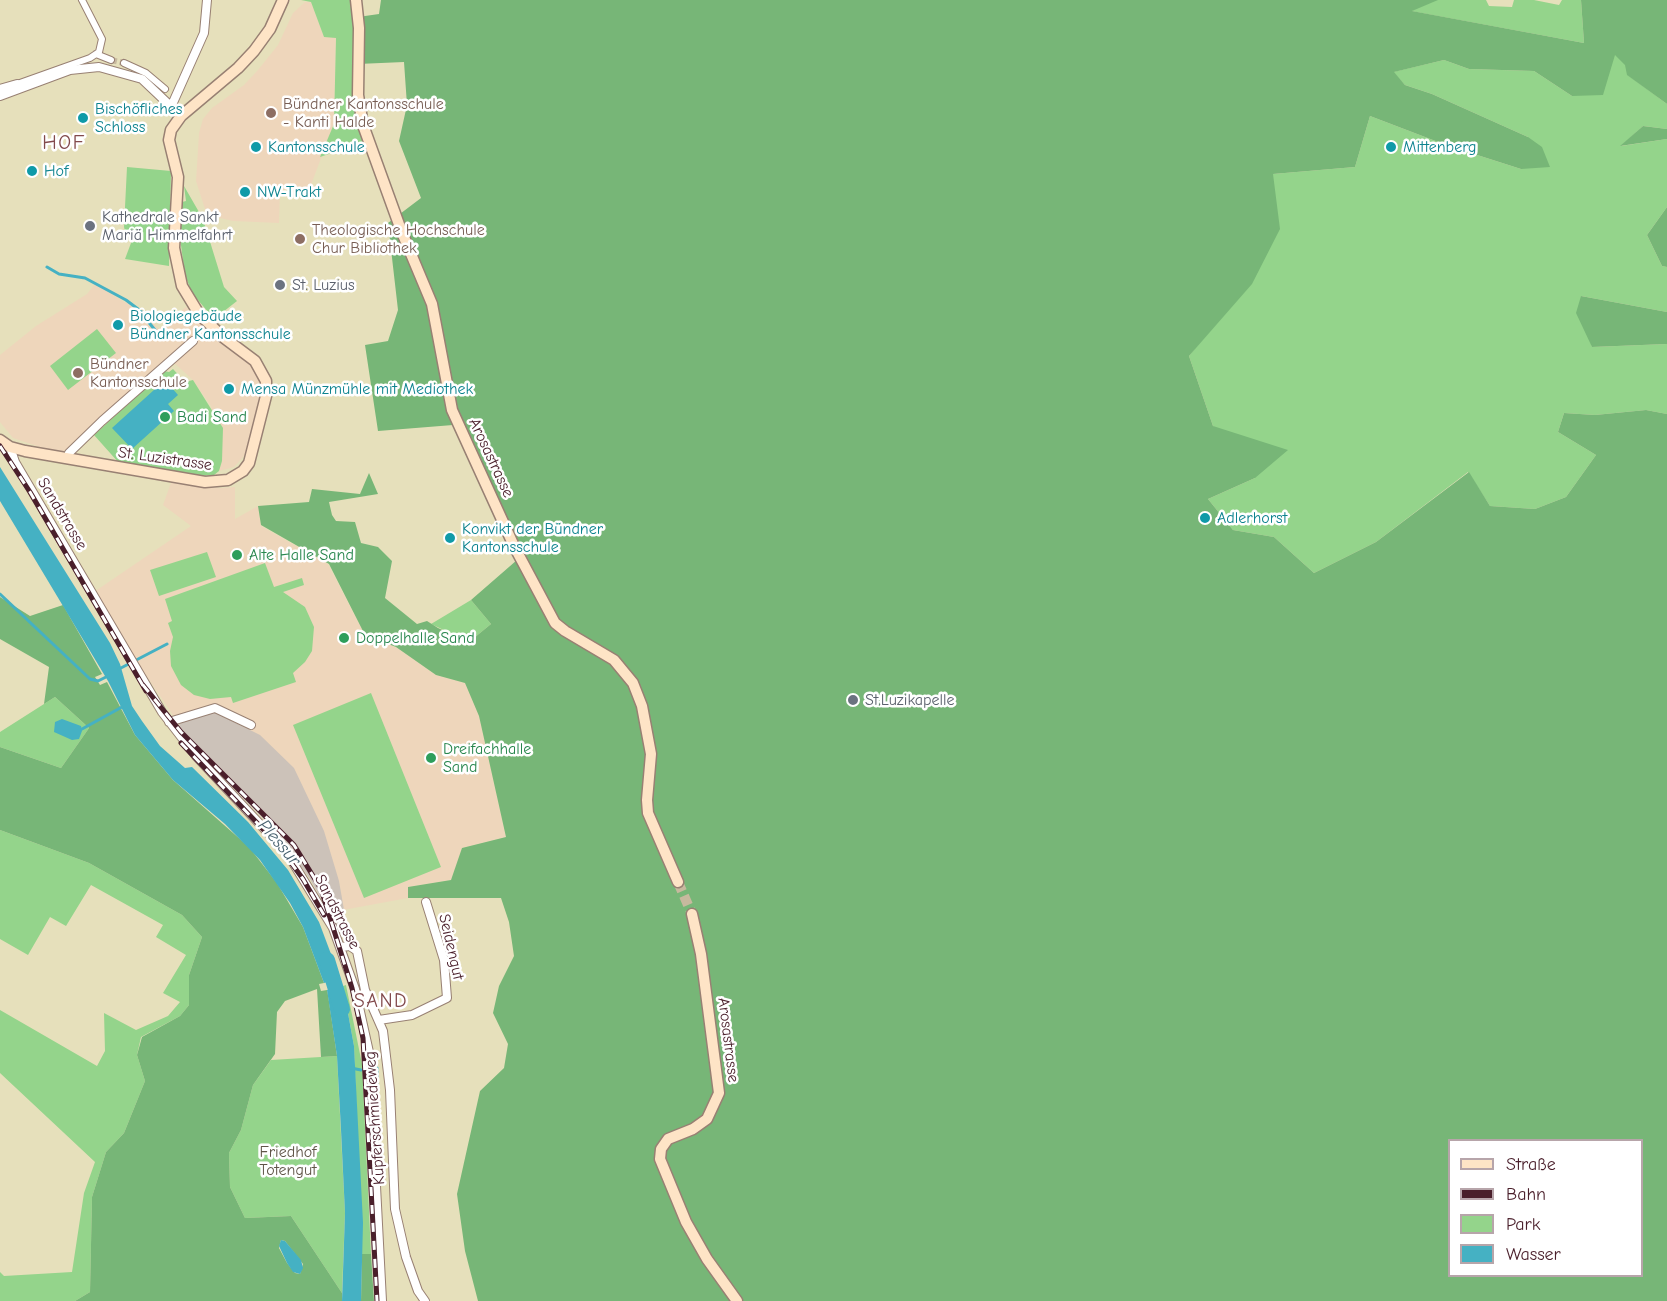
<!DOCTYPE html>
<meta charset="utf-8">
<style>
body{margin:0}
#map{position:relative;width:1667px;height:1301px;overflow:hidden;background:#e6e0bb;font-family:"Comic Neue",sans-serif}
canvas{display:block}
.legend{position:absolute;left:1448px;top:1139px;width:195px;height:138px;box-sizing:border-box;background:#fff;border:2px solid #b7a5aa;margin:0;padding:8px 10px;list-style:none;font-size:18px;color:#4a1f2b}
.legend li{display:flex;align-items:center;gap:12px;height:30px}
.legend b{width:30px;border:2px solid #b7a5aa}
</style>
<div id="map">
<canvas width="1667" height="1301"></canvas>
<ul class="legend">
<li><b style="height:8px;background:#fee4c6"></b>Straße</li>
<li><b style="height:8px;background:#4a1f2b"></b>Bahn</li>
<li><b style="height:16px;background:#94d48b"></b>Park</li>
<li><b style="height:16px;background:#45b1c3"></b>Wasser</li>
</ul>
</div>
<script>
const ctx = document.querySelector('canvas').getContext('2d');
ctx.lineJoin = 'round';
function paint(path, color) {
  ctx.fillStyle = color;
  ctx.fill(path, 'evenodd');
}
function toPath(rows) {
  const path = new Path2D();
  for (const r of rows) {
    path.moveTo(r[0], r[1]);
    for (let i = 2; i < r.length; i += 2) path.lineTo(r[i], r[i + 1]);
  }
  return path;
}
function stroke(path, color, width, dash) {
  ctx.strokeStyle = color;
  ctx.lineWidth = width;
  ctx.lineCap = dash ? 'butt' : 'round';
  ctx.setLineDash(dash || []);
  ctx.stroke(path);
}
function label(font, color, halo, rows, align = 'center') {
  ctx.font = font + ' "Comic Neue",sans-serif';
  ctx.lineWidth = 5;
  ctx.setLineDash([]);
  ctx.textBaseline = 'middle';
  ctx.strokeStyle = halo;
  ctx.fillStyle = color;
  for (const [text, x, y, turn = 0] of rows) {
    ctx.save();
    ctx.translate(x, y);
    ctx.rotate((+turn || 0) * Math.PI / 180);
    ctx.textAlign = isNaN(turn) ? turn : align;
    if (halo) ctx.strokeText(text, 0, 0);
    ctx.fillText(text, 0, 0);
    ctx.restore();
  }
}
paint(toPath([
 [305,2,311,2,324,37,336,37,334,124,309,190,280,189,279,223,233,221,212,216,205,209,196,181,199,133,203,119,212,108,244,85,258,70,278,45,293,13],
 [95,284,126,303,131,302,159,329,186,307,211,335,242,355,253,367,259,379,261,397,250,444,244,456,234,467,219,471,222,461,211,406,193,380,171,360,64,455,13,438,0,422,0,355,36,326,87,294],
 [172,480,220,488,235,487,235,519,258,506,261,526,328,564,365,635,396,647,436,675,465,683,479,716,506,837,462,848,451,880,408,887,408,898,343,910,339,881,210,710,179,724,91,594,191,526,163,505]
]), '#eed6bb');
paint(toPath([
 [210,710,260,735,294,768,324,831,339,881,348,933,342,936,310,879,274,830,182,735,179,724],
 [362,1064,370,1064,382,1301,374,1301]
]), '#ccc2b9');
paint(toPath([
 [301,0,356,0,357,84,367,141,320,157,334,124,336,38,324,37,311,2],
 [1433,0,1486,0,1489,6,1512,7,1514,0,1534,0,1559,5,1562,0,1581,0,1584,43,1411,11],
 [1615,54,1626,65,1628,75,1667,104,1667,129,1643,126,1621,146,1667,139,1667,207,1647,235,1662,266,1667,267,1667,312,1581,296,1592,347,1667,344,1667,414,1646,410,1595,415,1564,413,1558,432,1596,455,1566,497,1535,509,1490,506,1468,472,1376,542,1314,573,1274,537,1233,530,1208,499,1255,478,1213,426,1189,356,1209,330,1273,174,1355,167,1370,116,1446,145,1521,169,1528,137,1432,94,1405,85,1393,72,1444,60,1469,69,1534,71,1572,96],
 [127,167,171,171,169,266,125,259,134,235,125,231,124,227],
 [184,186,203,219,224,287,237,301,214,319,192,293,185,275,180,238,182,202,186,201],
 [97,329,116,353,68,390,50,366],
 [173,369,185,382,193,380,223,428,222,461,219,471,214,475,196,476,119,463,94,435,164,371,169,372],
 [207,552,216,577,159,596,150,570],
 [265,563,274,587,302,578,304,585,283,592,305,607,314,627,312,651,305,662,293,673,296,682,233,703,231,697,210,699,194,695,181,685,171,666,170,651,173,637,168,623,172,621,165,599],
 [471,600,491,624,469,642,431,624],
 [371,693,441,867,364,898,293,725],
 [55,697,89,728,61,768,0,747,0,732],
 [0,830,89,863,182,915,202,937,189,975,189,1005,180,1016,141,1037,137,1055,145,1081,124,1133,106,1152,92,1197,90,1292,75,1301,0,1301,0,1272,4,1276,72,1272,84,1193,95,1162,0,1073,0,1010,97,1066,105,1051,104,1013,136,1030,168,1016,180,1002,163,993,186,955,156,937,163,925,91,885,66,926,50,917,28,955,0,939],
 [346,985,362,1064,371,1254,362,1254,354,1046,343,986],
 [337,1056,345,1213,342,1293,291,1216,245,1218,230,1187,229,1153,241,1130,253,1085,271,1060]
]), '#94d48b');
paint(toPath([
 [381,0,1438,0,1412,11,1584,43,1581,0,1667,0,1667,104,1627,75,1625,65,1615,55,1603,95,1572,96,1534,71,1469,69,1444,60,1394,72,1405,85,1432,94,1528,137,1542,147,1550,167,1521,169,1446,145,1370,116,1355,167,1273,174,1280,229,1252,284,1189,356,1213,426,1288,450,1255,478,1208,499,1233,530,1274,537,1314,573,1376,542,1469,472,1490,506,1535,509,1566,497,1596,455,1558,432,1564,413,1595,415,1646,410,1667,414,1667,1301,478,1301,465,1251,457,1194,480,1091,504,1068,508,1044,493,1013,499,986,514,956,509,922,501,898,408,898,408,887,451,880,462,848,506,837,479,716,465,683,436,675,396,647,365,635,329,564,261,525,258,506,309,502,312,489,360,494,369,473,378,494,329,502,332,515,336,521,355,522,361,543,378,547,392,561,385,598,417,624,427,621,438,628,469,642,491,624,471,600,517,560,453,425,378,431,365,345,388,341,398,310,388,223,421,198,399,141,407,105,404,62,358,64,358,17,379,14],
 [1450,1140,1642,1140,1642,1276,1450,1276],
 [1643,126,1667,129,1667,139,1620,146],
 [1667,207,1667,267,1662,266,1647,235],
 [1581,296,1667,312,1667,344,1592,347,1576,313],
 [0,597,30,616,63,605,102,674,95,677,100,685,107,682,135,735,173,780,249,847,277,883,303,927,324,983,319,984,321,991,327,990,328,995,337,1056,321,1057,317,989,285,1001,277,1012,275,1054,253,1085,241,1130,229,1153,230,1187,245,1218,291,1216,342,1293,342,1301,75,1301,90,1292,92,1197,106,1152,124,1133,145,1081,137,1055,142,1037,180,1016,189,1005,189,975,202,937,182,915,89,863,0,830,0,747,61,768,89,728,55,697,44,704,49,667,0,639],
 [281,1240,285,1241,303,1264,300,1274,295,1273,287,1263,279,1248],
 [362,1254,371,1254,374,1301,361,1301]
]), '#77b677');
paint(toPath([
 [165,380,178,395,168,404,174,411,132,449,112,428],
 [0,467,110,643,120,664,132,706,142,721,160,746,185,768,192,767,248,822,288,870,319,922,340,978,324,983,303,927,290,903,260,860,225,824,173,780,135,735,108,681,0,501],
 [62,719,81,726,82,731,79,739,72,740,54,732,55,722],
 [343,986,354,1046,363,1223,361,1301,342,1301,345,1213,341,1130,337,1056,327,990],
 [281,1240,285,1241,301,1260,303,1268,300,1274,293,1272,287,1263,279,1246]
]), '#45b1c3');
stroke(toPath([
 [47,267,59,274,85,278,126,300,138,309,159,335],
 [0,594,90,679,98,681,108,676],
 [119,669,167,644],
 [82,729,122,707],
 [351,1068,361,1070],
 [377,1068,377,1131]
]), '#45b1c3', 3);
stroke(toPath([
 [327,960,342,1009]
]), '#45b1c3', 16);
stroke(toPath([
 [111,60,124,63]
]), '#c7b99e', 6, [6, 3]);
stroke(toPath([
 [678,882,692,914]
]), '#c7b99e', 10, [10, 5]);
const pedestrian = toPath([
 [96,54,111,60],
 [124,63,146,73,165,89],
 [17,84,90,58,99,52,102,39,82,0]
]);
const minor = toPath([
 [0,89,17,84],
 [0,96,70,70,99,67,142,79,181,116],
 [171,107,204,33,207,0],
 [10,447,15,462,162,712,196,756,287,853,333,928,355,989,369,1052,382,1301],
 [67,459,69,453,102,421,193,341],
 [169,722,215,708,251,725],
 [341,947,350,946,357,951,365,990,383,1031,390,1090,395,1209,406,1257,418,1291,425,1301],
 [379,1020,412,1015,447,998,444,960,426,902]
]);
const secondary = toPath([
 [356,0,359,28,358,95,363,125,401,230,432,304,452,410,514,546,555,623,565,631,614,660,633,683,642,706,651,754,647,800,648,813,678,882],
 [0,440,10,447,25,451,205,482,228,480,243,471,249,463,266,396,266,381,255,361,223,337,199,314,182,286,174,248,178,177,169,140,171,130,181,116,238,68,254,51,270,29,283,0],
 [692,914,701,954,719,1093,707,1119,693,1129,668,1139,661,1149,660,1159,686,1222,707,1259,737,1301]
]);
stroke(pedestrian, '#988073', 8);
stroke(minor, '#988073', 10);
stroke(secondary, '#988073', 13);
stroke(pedestrian, '#fff', 6);
stroke(minor, '#fff', 8);
stroke(secondary, '#fee4c6', 10);
const rail = toPath([
 [0,446,30,492,146,691],
 [143,685,181,732,294,845,321,889,352,988,363,1038,377,1301],
 [181,743,278,845,303,879,324,915]
]);
stroke(rail, '#4a1f2b', 5);
stroke(rail, '#fff', 3, [9]);
for (const [x, y, r, color] of [
 [271,113,6,"#8d6e63"],
 [83,118,6,"#0f9aa8"],
 [256,147,6,"#0f9aa8"],
 [1391,147,6,"#0f9aa8"],
 [32,171,6,"#0f9aa8"],
 [245,192,6,"#0f9aa8"],
 [90,226,6,"#6b7280"],
 [300,239,6,"#8d6e63"],
 [280,285,6,"#6b7280"],
 [118,325,6,"#0f9aa8"],
 [78,373,6,"#8d6e63"],
 [229,389,6,"#0f9aa8"],
 [165,417,6,"#2e9e5b"],
 [1205,518,6,"#0f9aa8"],
 [450,538,6,"#0f9aa8"],
 [237,555,6,"#2e9e5b"],
 [344,638,6,"#2e9e5b"],
 [853,700,6,"#6b7280"],
 [431,758,6,"#2e9e5b"]
]) {
  const dot = new Path2D();
  dot.arc(x, y, r, 0, 2 * Math.PI);
  ctx.fillStyle = color;
  ctx.fill(dot);
  stroke(dot, '#fff', 2);
}
label('16px', '#785e54', '#fff', [
 ["Bündner Kantonsschule",283,104],
 ["- Kanti Halde",283,122],
 ["Theologische Hochschule",312,230],
 ["Chur Bibliothek",312,248],
 ["Bündner",90,364],
 ["Kantonsschule",90,382]
], 'left');
label('16px', '#0d838f', '#fff', [
 ["Bischöfliches",95,109],
 ["Schloss",95,127],
 ["Kantonsschule",268,147],
 ["Mittenberg",1403,147],
 ["Hof",44,171],
 ["NW-Trakt",257,192],
 ["Biologiegebäude",130,316],
 ["Bündner Kantonsschule",130,334],
 ["Mensa Münzmühle mit Mediothek",241,389],
 ["Adlerhorst",1217,518],
 ["Konvikt der Bündner",462,529],
 ["Kantonsschule",462,547]
], 'left');
label('16px', '#5b616d', '#fff', [
 ["Kathedrale Sankt",102,217],
 ["Mariä Himmelfahrt",102,235],
 ["St. Luzius",292,285],
 ["St.Luzikapelle",865,700]
], 'left');
label('16px', '#27864d', '#fff', [
 ["Badi Sand",177,417],
 ["Alte Halle Sand",249,555],
 ["Doppelhalle Sand",356,638],
 ["Dreifachhalle",443,749],
 ["Sand",443,767]
], 'left');
label('16px', '#4a1f2b', '#fff', [
 ["Arosastrasse",491,458,65],
 ["St. Luzistrasse",165,459,8],
 ["Sandstrasse",62,514,59],
 ["Sandstrasse",337,912,63],
 ["Seidengut",451,947,77],
 ["Arosastrasse",728,1040,83],
 ["Kupferschmiedeweg",375,1118,-94]
]);
label('16px', '#605548', '#fff', [
 ["Friedhof",288,1152],
 ["Totengut",288,1170]
]);
label('italic 18px', '#48616f', '#fff', [
 ["Plessur",279,843,49]
]);
ctx.letterSpacing = '1.5px';
label('20px', '#824a4c', '#fff', [
 ["HOF",64,143],
 ["SAND",381,1001]
]);
ctx.letterSpacing = '0px';
</script>
